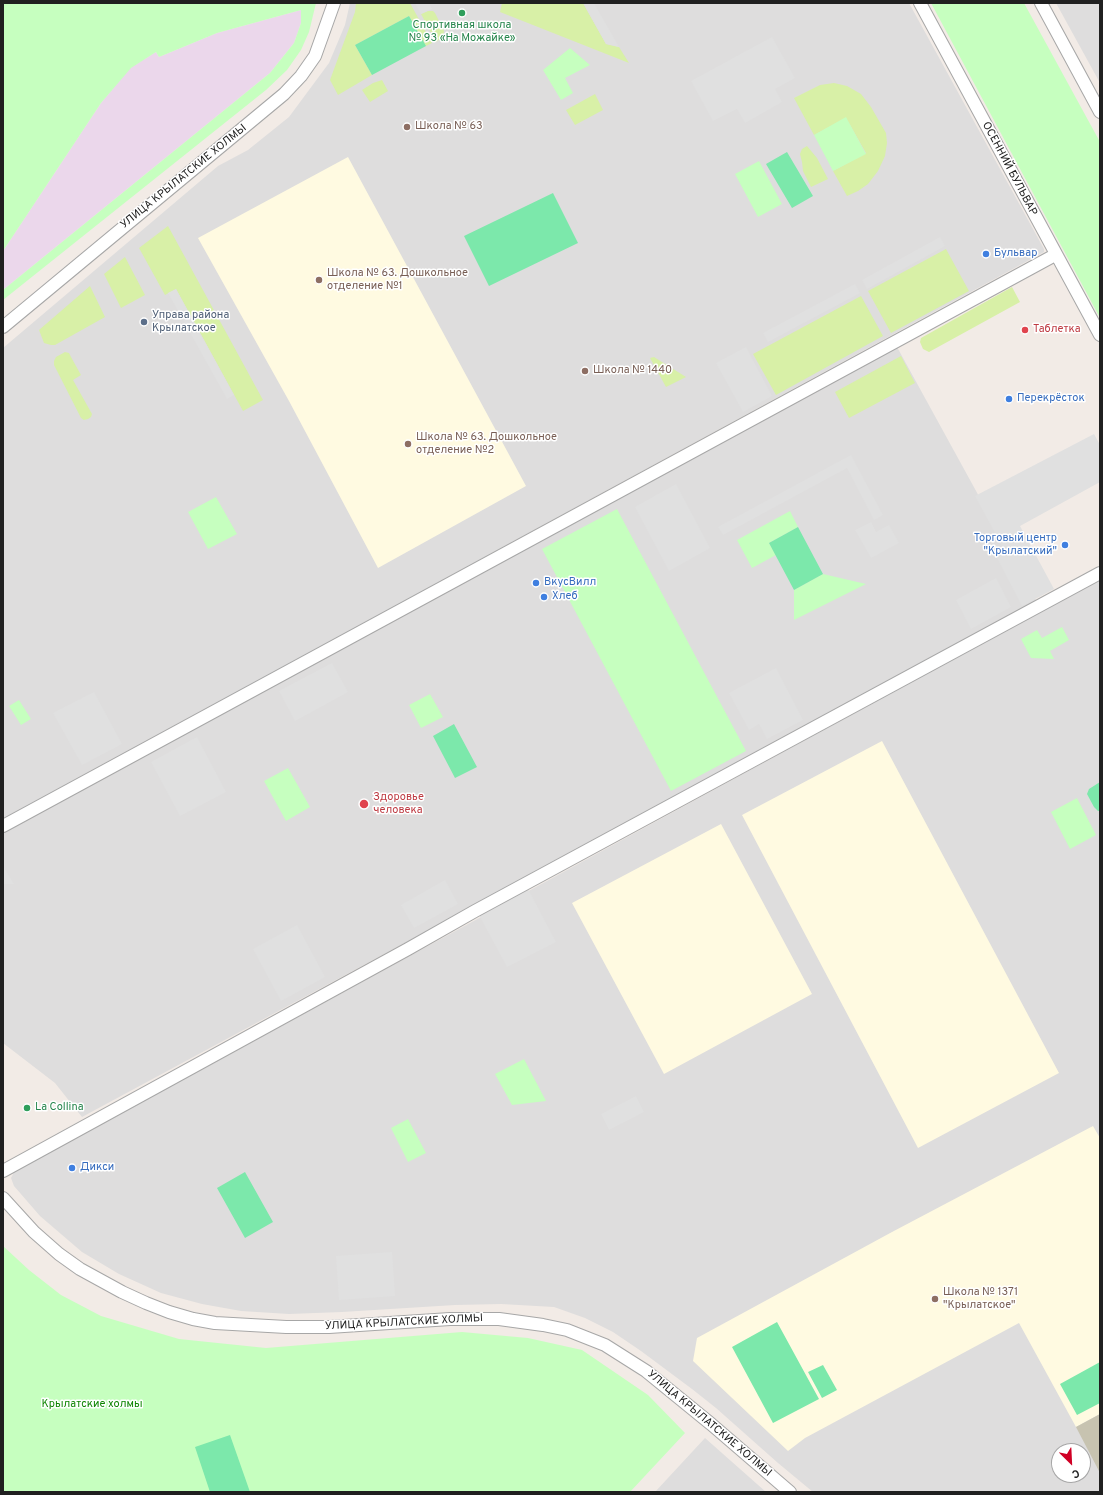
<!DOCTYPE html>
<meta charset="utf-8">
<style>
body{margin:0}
#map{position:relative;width:1103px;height:1495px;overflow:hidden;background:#f2ebe6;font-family:Overpass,sans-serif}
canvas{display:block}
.frame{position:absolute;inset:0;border:4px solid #202020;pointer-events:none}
.north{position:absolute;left:1051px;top:1443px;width:40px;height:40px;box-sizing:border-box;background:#fff;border:1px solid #a6a6a6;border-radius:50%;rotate:156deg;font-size:11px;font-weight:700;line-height:16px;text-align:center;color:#202020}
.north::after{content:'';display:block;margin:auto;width:14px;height:18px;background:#d00025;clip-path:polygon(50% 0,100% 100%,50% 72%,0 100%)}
</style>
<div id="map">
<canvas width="1103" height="1495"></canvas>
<div class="frame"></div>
<div class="north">С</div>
</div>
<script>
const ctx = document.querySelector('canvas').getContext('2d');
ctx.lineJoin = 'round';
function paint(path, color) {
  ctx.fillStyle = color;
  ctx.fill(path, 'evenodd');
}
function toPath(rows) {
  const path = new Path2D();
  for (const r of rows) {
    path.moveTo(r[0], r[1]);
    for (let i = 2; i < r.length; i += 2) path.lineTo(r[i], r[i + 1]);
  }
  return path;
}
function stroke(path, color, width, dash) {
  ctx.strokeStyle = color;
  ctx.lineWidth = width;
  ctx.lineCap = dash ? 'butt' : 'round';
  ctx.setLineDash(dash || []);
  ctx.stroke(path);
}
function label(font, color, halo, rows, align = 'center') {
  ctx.font = font + ' Overpass,sans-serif';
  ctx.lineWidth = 3;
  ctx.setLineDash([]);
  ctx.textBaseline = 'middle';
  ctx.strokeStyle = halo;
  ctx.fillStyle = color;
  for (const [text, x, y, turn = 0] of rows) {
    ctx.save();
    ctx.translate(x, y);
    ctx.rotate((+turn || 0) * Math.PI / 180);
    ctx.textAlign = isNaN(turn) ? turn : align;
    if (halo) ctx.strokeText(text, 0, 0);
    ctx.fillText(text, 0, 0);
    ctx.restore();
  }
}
paint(toPath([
 [350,3,909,3,1044,249,1044,252,3,820,3,348,218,166,248,150,289,117,329,63,345,25],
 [1056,3,1100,3,1100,83],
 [897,347,1037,602,82,1117,55,1083,3,1043,3,831],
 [1100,579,1100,1492,813,1492,778,1463,716,1408,692,1389,641,1351,613,1332,585,1318,554,1307,501,1304,455,1305,342,1312,289,1314,241,1311,202,1304,161,1293,119,1274,82,1252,40,1216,14,1186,11,1178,14,1172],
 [1059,1451,1083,1451,1083,1475,1059,1475],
 [705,1438,766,1492,655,1492]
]), '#dedddd');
paint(toPath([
 [301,10,301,23,294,43,270,73,3,290,3,251,101,103,130,68,156,52,159,57,217,33]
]), '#ebd7eb');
paint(toPath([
 [348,157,526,486,378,568,289,401,198,238],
 [882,741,1059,1073,918,1148,742,815],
 [721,824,812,994,664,1074,572,903],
 [1093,1126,1100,1138,1100,1414,1076,1427,1019,1323,805,1438,788,1451,693,1361,697,1338,892,1232]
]), '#fffae1');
paint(toPath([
 [1100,1414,1100,1473,1076,1427]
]), '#c7c3b0');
paint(toPath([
 [356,3,410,3,432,43,426,46,409,16,355,45,372,75,338,95,330,80,355,12],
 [502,3,583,3,606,44,619,47,629,63,500,12],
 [428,11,433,11,435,13,444,31,443,37,436,42,421,14],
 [382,80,388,91,370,102,362,90,373,83],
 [834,83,847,86,861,94,871,107,886,133,887,143,885,156,878,171,868,184,858,191,847,196,833,171,866,153,846,118,814,135,794,98,820,85],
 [595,94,603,110,575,125,566,110],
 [807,146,817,158,828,179,811,187,803,171,802,162,800,154,802,149],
 [168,226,263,400,243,411,176,289,165,295,139,248],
 [946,249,969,291,891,333,868,291],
 [125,257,145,295,121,308,104,274],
 [90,286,105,317,55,345,51,345,44,343,39,330],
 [1012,287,1020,302,929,352,923,349,920,342,921,338],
 [861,296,883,336,776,395,753,354],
 [65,352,69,353,71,357,81,375,73,380,92,414,91,417,88,419,84,420,81,418,54,365,54,361,56,357],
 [901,356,915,383,849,418,835,392],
 [654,357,686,377,666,387,650,358]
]), '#d8f0a7');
paint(toPath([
 [3,3,316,3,309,32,301,50,287,70,266,90,3,300,3,290,270,73,294,43,301,23,301,10,217,33,159,57,156,52,131,68,101,103,3,251],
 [931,3,1024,3,1100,142,1100,318],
 [570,48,590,65,565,78,573,93,561,100,543,70],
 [846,117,866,154,833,171,814,135],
 [759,161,782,204,758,217,735,174],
 [216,497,237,534,208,549,188,512],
 [617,509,746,751,671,791,542,549],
 [790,511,798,527,769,543,776,555,752,568,737,540],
 [823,574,866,584,794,620,794,590],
 [1062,627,1069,640,1050,651,1054,659,1031,658,1021,639,1037,630,1042,638],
 [430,694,443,717,421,728,409,705],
 [19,700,31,719,21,725,9,706],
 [288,768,310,807,286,821,264,781],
 [1077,798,1096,835,1070,849,1051,812],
 [524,1059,546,1101,512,1105,495,1074],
 [408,1119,426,1153,408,1162,391,1128],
 [3,1246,29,1270,61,1295,101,1316,179,1339,266,1348,462,1332,528,1338,582,1350,648,1395,685,1433,630,1492,3,1492]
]), '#c6ffbf');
paint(toPath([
 [409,16,426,46,372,75,355,45],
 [787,152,813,196,792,208,766,164],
 [553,193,578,243,489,286,464,236],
 [798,527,823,574,794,590,769,543],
 [454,724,477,767,455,778,433,736],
 [1100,782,1100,811,1098,811,1094,807,1087,794,1089,789],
 [245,1172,273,1222,245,1238,217,1188],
 [777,1322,819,1399,773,1423,732,1347],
 [1100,1362,1100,1403,1077,1415,1060,1384],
 [823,1365,837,1390,822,1398,808,1372],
 [230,1435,250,1492,210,1492,195,1447]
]), '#7ce8ab');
paint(toPath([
 [415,3,429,3,432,9,421,14],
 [583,3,594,3,619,47,606,44],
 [772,37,795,78,775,89,782,102,745,123,737,109,713,121,691,81],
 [940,237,945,246,867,289,862,280],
 [855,284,860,293,768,342,763,333],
 [176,289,234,395,227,399,168,293],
 [746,347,772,396,743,412,716,363],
 [1094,434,1100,445,1100,482,1020,526,1054,589,1022,606,996,556,1005,551,975,496],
 [851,455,883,515,874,520,847,468,723,535,718,527],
 [676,484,710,548,669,571,635,507],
 [871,522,876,532,889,525,899,543,871,558,855,530],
 [996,578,1011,607,971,629,956,600],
 [332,663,348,692,295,721,279,691],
 [776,668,803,720,767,739,759,724,749,730,729,693],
 [94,692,122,744,82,765,53,713],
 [197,737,226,792,180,816,151,762],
 [3,866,14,884,3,884],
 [445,880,458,904,414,928,401,905],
 [528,889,556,942,507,967,479,915],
 [297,925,325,977,281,1001,253,949],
 [636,1096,644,1112,609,1130,601,1114],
 [392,1252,395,1296,339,1300,336,1256]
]), '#e0e0e0');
const minor = toPath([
 [920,3,1100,335],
 [1041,3,1100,112],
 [3,327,284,94,301,76,315,56,334,3],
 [3,826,1055,255],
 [3,1171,408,949,475,911,1100,573],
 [3,1198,34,1232,59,1254,80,1269,122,1292,146,1303,169,1312,193,1319,215,1323,286,1327,329,1327,450,1319,499,1319,543,1325,567,1330,605,1345,646,1371,711,1424,790,1492]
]);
stroke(minor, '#a7a7a7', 14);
stroke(minor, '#fff', 12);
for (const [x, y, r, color] of [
 [462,13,4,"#2e9e5b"],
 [407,127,4,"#8d6e63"],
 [986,254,4,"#3f7fe0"],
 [319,280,4,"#8d6e63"],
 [144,322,4,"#5c6f8a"],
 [1025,330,4,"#e0444e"],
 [585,371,4,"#8d6e63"],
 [1009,399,4,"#3f7fe0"],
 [408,444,4,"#8d6e63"],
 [1065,545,4,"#3f7fe0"],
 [536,583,4,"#3f7fe0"],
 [544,597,4,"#3f7fe0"],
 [364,804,5,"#e0444e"],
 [27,1108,4,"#2e9e5b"],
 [72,1168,4,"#3f7fe0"],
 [935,1299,4,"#8d6e63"]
]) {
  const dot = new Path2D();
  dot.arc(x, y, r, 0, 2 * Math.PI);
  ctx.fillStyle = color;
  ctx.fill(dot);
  stroke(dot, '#fff', 1.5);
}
label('11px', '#27864d', '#fff', [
 ["Спортивная школа",462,26],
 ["№ 93 «На Можайке»",462,39],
 ["La Collina",35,1108,"left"]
]);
label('11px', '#785e54', '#fff', [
 ["Школа № 63",415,127],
 ["Школа № 63. Дошкольное",327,274],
 ["отделение №1",327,287],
 ["Школа № 1440",593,371],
 ["Школа № 63. Дошкольное",416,438],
 ["отделение №2",416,451],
 ["Школа № 1371",943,1293],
 ["\"Крылатское\"",943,1306]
], 'left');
label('11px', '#202020', '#fff', [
 ["ОСЕННИЙ БУЛЬВАР",1009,169,62],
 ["УЛИЦА КРЫЛАТСКИЕ ХОЛМЫ",184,177,-39],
 ["УЛИЦА КРЫЛАТСКИЕ ХОЛМЫ",404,1323,-3],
 ["УЛИЦА КРЫЛАТСКИЕ ХОЛМЫ",709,1424,40]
]);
label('11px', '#366cbe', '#fff', [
 ["Бульвар",994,254],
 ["Перекрёсток",1017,399],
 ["Торговый центр",1057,539,"right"],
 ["\"Крылатский\"",1057,552,"right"],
 ["ВкусВилл",544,583],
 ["Хлеб",552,597],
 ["Дикси",80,1168]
], 'left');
label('11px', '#4e5e75', '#fff', [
 ["Управа района",152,316],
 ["Крылатское",152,329]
], 'left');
label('11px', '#be3a42', '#fff', [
 ["Таблетка",1033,330],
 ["Здоровье",373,798],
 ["человека",373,811]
], 'left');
label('11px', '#0e8502', '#fff', [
 ["Крылатские холмы",92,1405]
]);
</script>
